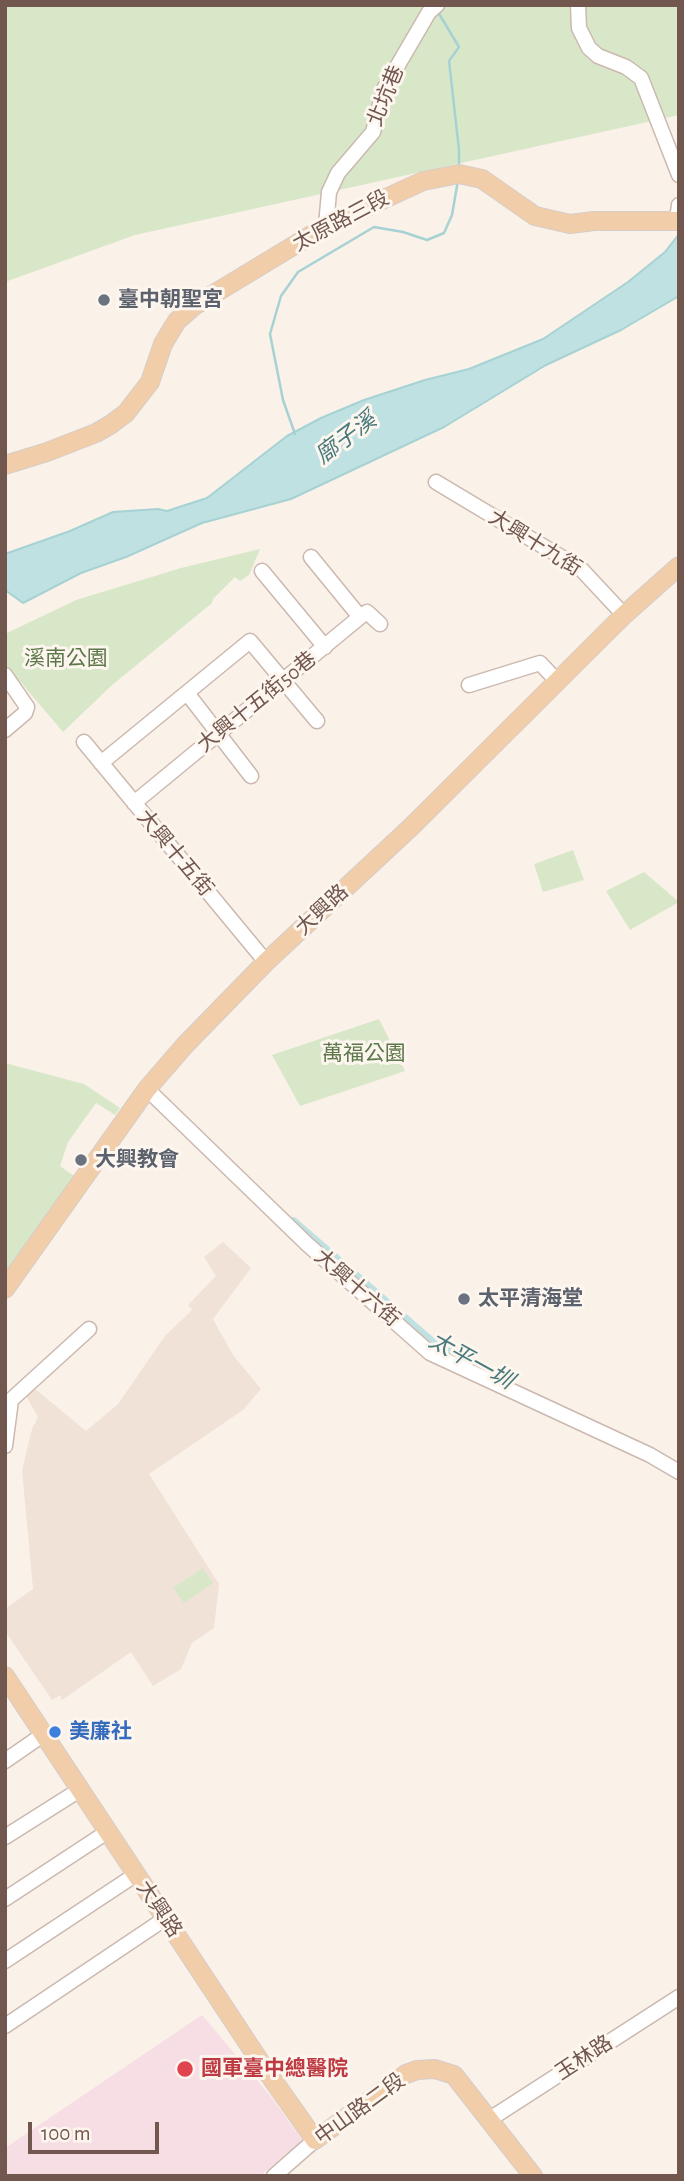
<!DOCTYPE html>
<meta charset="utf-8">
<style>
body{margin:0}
#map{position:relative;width:684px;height:2181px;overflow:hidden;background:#faf1e9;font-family:"Alegreya Sans",sans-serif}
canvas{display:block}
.frame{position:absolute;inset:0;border:7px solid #72574f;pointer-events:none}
.scale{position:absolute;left:28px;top:2122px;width:131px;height:32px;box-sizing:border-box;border:4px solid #72574f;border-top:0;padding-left:9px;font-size:21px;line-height:24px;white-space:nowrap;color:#72574f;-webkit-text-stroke:5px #fdf6ef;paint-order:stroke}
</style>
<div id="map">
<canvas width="684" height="2181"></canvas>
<div class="frame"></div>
<div class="scale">100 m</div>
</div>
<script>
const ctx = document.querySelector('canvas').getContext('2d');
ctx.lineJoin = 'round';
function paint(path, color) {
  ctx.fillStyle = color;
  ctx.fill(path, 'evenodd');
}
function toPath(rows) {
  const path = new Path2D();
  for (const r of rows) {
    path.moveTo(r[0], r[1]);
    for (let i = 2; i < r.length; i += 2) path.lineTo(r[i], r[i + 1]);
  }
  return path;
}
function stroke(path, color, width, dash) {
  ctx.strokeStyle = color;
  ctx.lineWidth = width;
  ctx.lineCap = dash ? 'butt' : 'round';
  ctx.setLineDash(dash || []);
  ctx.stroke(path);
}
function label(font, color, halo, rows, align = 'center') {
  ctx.font = font + ' "Alegreya Sans","Noto Sans TC",sans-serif';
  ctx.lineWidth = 6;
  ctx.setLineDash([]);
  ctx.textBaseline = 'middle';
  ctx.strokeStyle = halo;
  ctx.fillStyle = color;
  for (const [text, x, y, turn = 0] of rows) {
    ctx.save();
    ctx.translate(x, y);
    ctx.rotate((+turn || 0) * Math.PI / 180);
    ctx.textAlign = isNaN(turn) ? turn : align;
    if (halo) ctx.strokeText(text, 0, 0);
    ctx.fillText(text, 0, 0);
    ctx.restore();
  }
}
paint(toPath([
 [223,1242,251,1268,213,1319,233,1355,261,1389,243,1410,149,1474,219,1584,214,1628,192,1643,181,1669,153,1686,131,1652,62,1700,60,1695,52,1700,5,1631,5,1609,33,1589,22,1470,32,1429,38,1417,25,1394,34,1388,86,1431,118,1404,165,1336,192,1310,188,1305,216,1276,204,1257]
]), '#f1e2d8');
paint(toPath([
 [202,2015,272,2098,302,2140,260,2176,5,2176,5,2148]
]), '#f7dde4');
paint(toPath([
 [5,5,679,5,679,115,135,235,5,282],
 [260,549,249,575,240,581,235,577,213,599,212,603,111,686,63,732,5,664,5,634,76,600,181,568],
 [573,850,584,880,543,892,534,864],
 [644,872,679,902,630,930,606,891],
 [379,1019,405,1071,300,1106,272,1055],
 [5,1063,84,1084,120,1108,115,1115,96,1103,68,1142,60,1166,74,1176,5,1272],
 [203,1568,213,1583,184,1603,173,1588]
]), '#d9e7c9');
const water = toPath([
 [679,234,679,296,621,330,546,365,444,427,291,499,202,523,126,557,81,573,23,603,5,590,5,554,70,531,113,512,158,509,167,511,207,498,287,436,321,418,364,400,425,380,469,369,543,339,628,282,665,252,679,234]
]);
paint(water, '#bfe1e2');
stroke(water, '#a7d2d3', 2);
stroke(toPath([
 [438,12,459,47,449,61,459,150,459,166],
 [295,434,283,400,270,334,281,296,298,272,374,227,403,232,427,240,444,233,452,215,458,180]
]), '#a7d2d3', 2.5);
stroke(toPath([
 [293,1222,431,1342,507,1382]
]), '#bfe1e2', 10);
const minor = toPath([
 [578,5,579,28,589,48,598,56,626,67,641,78,679,175],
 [677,219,679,205],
 [326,226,329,192,338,173,373,132,384,89,429,12,437,5],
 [436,482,581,569,624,615],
 [311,557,360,617],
 [262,571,325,647],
 [5,675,27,707,25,713,5,730],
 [469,685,540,663,557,681],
 [187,693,251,776],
 [84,742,266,962],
 [101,763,250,641,317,721],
 [134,803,360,617,367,612,380,624],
 [147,1089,307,1244,430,1353,650,1455,679,1472],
 [5,1446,11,1400,89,1329],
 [5,1761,44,1734],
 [5,1837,81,1789],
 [5,1899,107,1832],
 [5,1961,135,1875],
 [5,2026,166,1918],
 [490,2119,679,1997],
 [274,2176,315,2140]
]);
const major = toPath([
 [5,465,47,452,96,433,110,425,126,413,150,382,163,344,172,329,177,321,194,306,326,226,423,181,459,174,482,179,535,216,570,224,594,221,679,221],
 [5,1289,147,1089,185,1045,266,962,410,828,624,615,679,566],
 [5,1676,263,2066,315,2140,406,2074,417,2070,435,2069,454,2075,533,2176]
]);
stroke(minor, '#cbb9b0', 17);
stroke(major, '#d5cdca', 20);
stroke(minor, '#fff', 14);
stroke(major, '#f1cda9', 18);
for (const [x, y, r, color] of [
 [104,300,7,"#6b7280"],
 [81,1160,7,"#6b7280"],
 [464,1299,7,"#6b7280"],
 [55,1732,7,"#3f7fe0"],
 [185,2069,9,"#e0444e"]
]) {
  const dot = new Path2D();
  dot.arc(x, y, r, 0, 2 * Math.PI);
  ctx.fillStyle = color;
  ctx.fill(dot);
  stroke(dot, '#fdf6ef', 2.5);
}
label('21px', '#72574f', '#fdf6ef', [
 ["北坑巷",386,96,-68],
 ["太原路三段",341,221,-28],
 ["大興十九街",535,543,32],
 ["大興十五街50巷",257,702,-39],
 ["大興十五街",175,853,50],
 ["大興路",322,910,-43],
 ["大興十六街",357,1288,41],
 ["大興路",159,1909,56],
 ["玉林路",584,2058,-33],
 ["中山路二段",360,2109,-36]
]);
label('bold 21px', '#5b616d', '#fdf6ef', [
 ["臺中朝聖宮",118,300],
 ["大興教會",95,1160],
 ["太平清海堂",478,1299]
], 'left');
label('21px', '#5c7749', '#fdf6ef', [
 ["溪南公園",66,659],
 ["萬福公園",364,1054]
]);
label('bold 21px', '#366cbe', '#fdf6ef', [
 ["美廉社",69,1732]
], 'left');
label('bold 21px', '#be3a42', '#fdf6ef', [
 ["國軍臺中總醫院",201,2069]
], 'left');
label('italic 23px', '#487a7c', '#fdf6ef', [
 ["廍子溪",346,438,-37],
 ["太平一圳",471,1361,29]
]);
</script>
